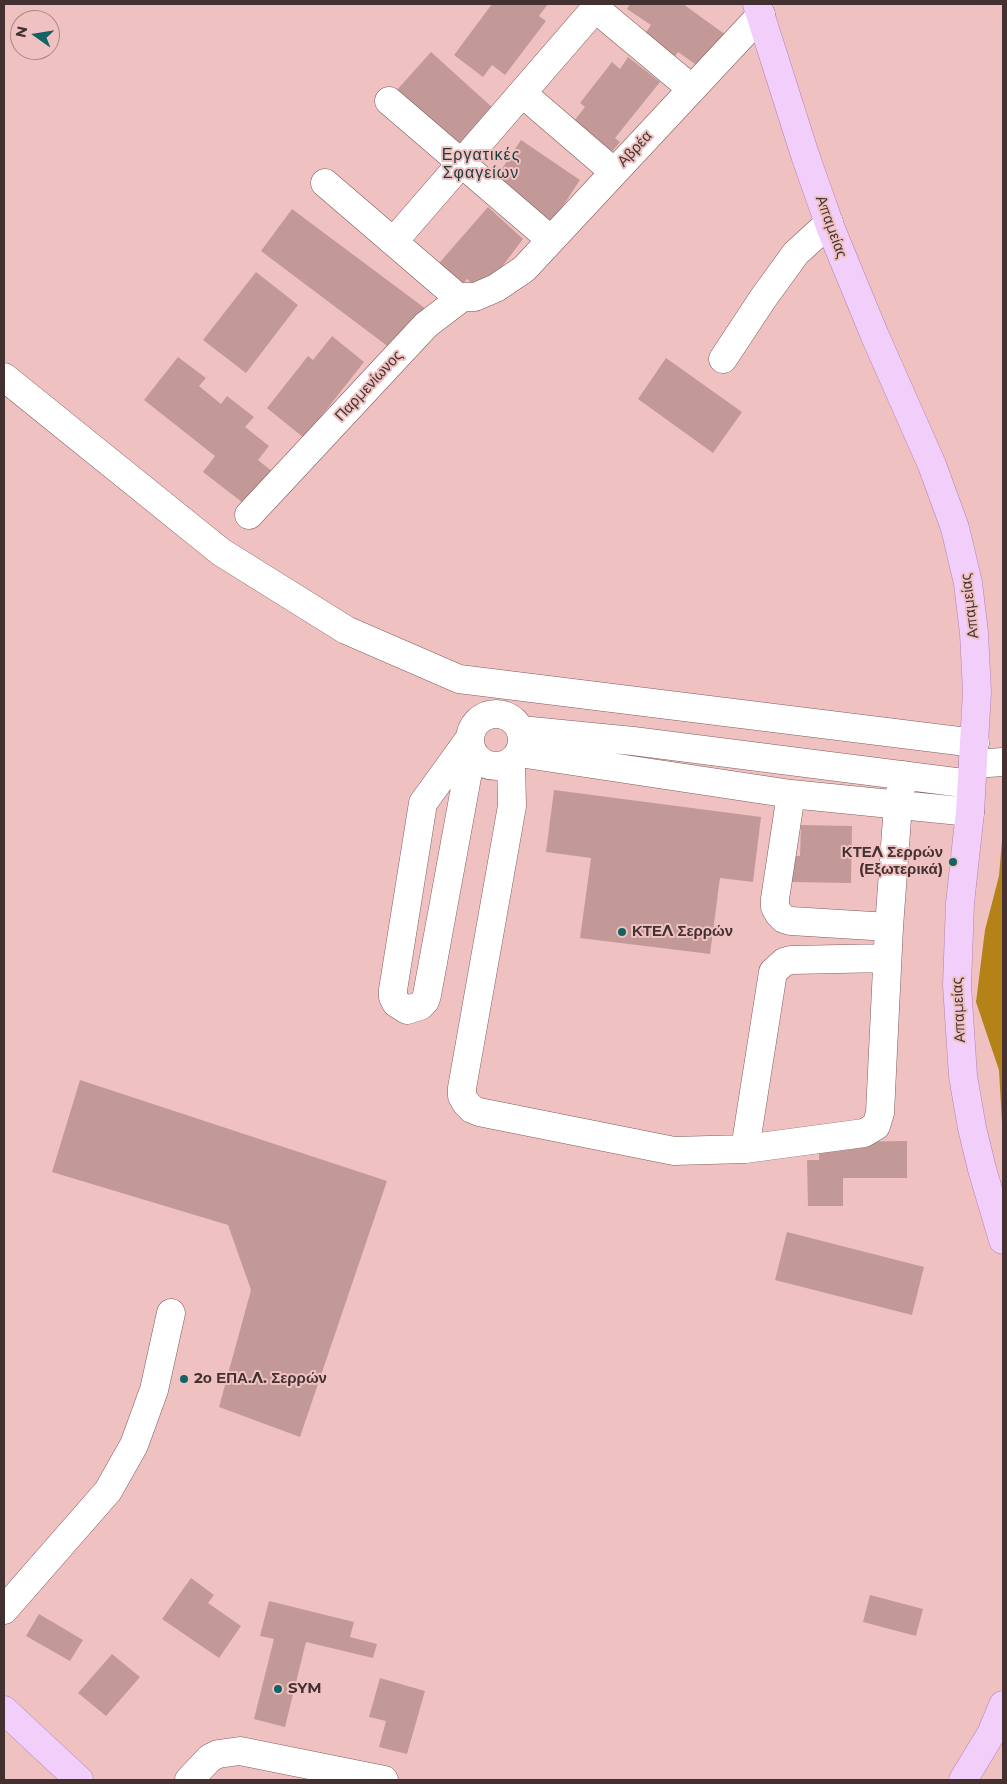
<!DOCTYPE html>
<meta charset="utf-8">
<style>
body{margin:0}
#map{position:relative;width:1007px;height:1784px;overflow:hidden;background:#efc2c1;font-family:Montserrat,sans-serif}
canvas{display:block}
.frame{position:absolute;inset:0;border:5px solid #433131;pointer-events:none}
.north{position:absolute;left:10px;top:10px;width:50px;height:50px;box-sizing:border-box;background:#efc2c1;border:1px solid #aa8887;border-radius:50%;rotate:283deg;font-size:14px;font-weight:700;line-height:20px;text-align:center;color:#433131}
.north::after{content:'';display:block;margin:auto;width:18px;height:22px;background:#126266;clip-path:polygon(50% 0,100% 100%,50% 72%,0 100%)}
</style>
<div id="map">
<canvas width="1007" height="1784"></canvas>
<div class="frame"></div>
<div class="north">N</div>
</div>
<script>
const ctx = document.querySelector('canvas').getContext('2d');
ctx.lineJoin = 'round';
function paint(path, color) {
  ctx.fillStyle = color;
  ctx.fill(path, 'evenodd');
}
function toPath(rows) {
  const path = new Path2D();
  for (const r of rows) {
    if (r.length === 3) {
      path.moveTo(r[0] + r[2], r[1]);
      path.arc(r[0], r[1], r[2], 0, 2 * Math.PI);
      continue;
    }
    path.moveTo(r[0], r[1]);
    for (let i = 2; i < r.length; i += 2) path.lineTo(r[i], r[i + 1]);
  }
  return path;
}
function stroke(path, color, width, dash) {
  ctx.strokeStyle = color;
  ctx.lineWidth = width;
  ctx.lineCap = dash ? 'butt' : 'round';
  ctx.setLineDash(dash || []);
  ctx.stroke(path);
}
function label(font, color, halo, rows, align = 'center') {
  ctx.font = font + ' Montserrat,sans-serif';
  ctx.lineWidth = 4;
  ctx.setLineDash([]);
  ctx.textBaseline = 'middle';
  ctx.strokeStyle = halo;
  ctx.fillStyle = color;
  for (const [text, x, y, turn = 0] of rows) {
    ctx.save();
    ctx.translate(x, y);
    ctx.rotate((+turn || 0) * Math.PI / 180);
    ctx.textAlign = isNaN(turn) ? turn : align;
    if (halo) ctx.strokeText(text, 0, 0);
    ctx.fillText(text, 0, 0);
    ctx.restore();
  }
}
paint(toPath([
 [1003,829,1003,1141,999,1070,976,1002,985,930,999,876]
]), '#b48217');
paint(toPath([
 [492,4,548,4,539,16,546,21,505,75,492,65,483,77,454,55],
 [630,4,683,4,726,35,702,69,678,52,675,56,644,35,651,25,627,9],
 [431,52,493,108,459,147,396,91],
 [628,57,660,82,615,138,620,142,603,163,566,131,585,107,580,103,612,62,620,69],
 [521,140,580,180,551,224,525,206,528,201,495,179],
 [488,207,523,239,498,272,479,289,467,279,457,290,434,269],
 [292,209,426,309,394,351,261,251],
 [256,272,298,305,246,373,203,340],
 [332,336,364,362,304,438,267,408,308,356,313,360],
 [178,357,206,378,199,386,221,404,227,396,254,417,245,427,269,446,258,460,273,472,247,506,203,472,215,456,144,400],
 [666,358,742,412,713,453,638,399],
 [554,790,761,817,753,882,720,878,710,954,580,938,591,858,546,852],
 [801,825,852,826,851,883,792,882,793,856,800,856],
 [80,1080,387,1181,300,1437,219,1407,251,1290,228,1225,52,1172],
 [907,1141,907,1178,843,1178,843,1206,808,1206,807,1160,819,1160,819,1146,837,1142],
 [787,1232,924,1267,912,1315,775,1280],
 [191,1578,214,1595,208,1603,241,1626,219,1658,162,1619],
 [870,1595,923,1609,916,1636,863,1622],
 [269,1601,354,1622,350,1637,377,1644,373,1658,306,1642,285,1727,254,1719,274,1639,260,1636],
 [39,1614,83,1640,70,1661,26,1636],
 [112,1654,140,1677,106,1716,78,1693],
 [380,1678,425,1691,407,1754,379,1747,386,1721,369,1717]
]), '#c39998');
const minor = toPath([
 [595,8,692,89],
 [522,93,614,172],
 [389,101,551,240],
 [325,183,460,299],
 [394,241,599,4],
 [723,359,764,297,796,253,829,223],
 [4,377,221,552,346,630,459,679,975,743],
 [249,515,426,325,460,299,463,297,475,297,496,288,524,269,761,15],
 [496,740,26],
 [521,730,633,741,971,784],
 [470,738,423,803,393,990,393,997,396,1003,407,1010,420,1006,425,1001,427,995,472,750],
 [519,753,791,794,970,812],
 [511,762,512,806,462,1088,462,1096,466,1103,472,1109,479,1112,674,1151,745,1149,864,1133,876,1126,880,1113,889,927,898,805,903,775],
 [973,764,1003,762],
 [791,794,775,899,775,907,779,914,784,919,791,921,889,927],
 [745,1149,773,972,784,962,791,960,887,958],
 [4,1610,108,1491,134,1445,154,1390,171,1313],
 [189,1780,210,1758,218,1754,240,1751,384,1780]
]);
const major = toPath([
 [757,4,805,155,831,229,875,336,932,465,955,528,968,583,974,633,977,692,970,812,960,903,957,985,963,1076,972,1128,982,1169,1003,1240],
 [4,1710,79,1780],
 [963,1780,991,1734,1003,1705]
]);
stroke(minor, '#825b5b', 29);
stroke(major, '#af82b2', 29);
stroke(minor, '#fff', 28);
stroke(major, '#f2cefa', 28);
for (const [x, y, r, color] of [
 [953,862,5,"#126266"],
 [622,932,5,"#126266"],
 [184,1379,5,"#126266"],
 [278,1689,5,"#126266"]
]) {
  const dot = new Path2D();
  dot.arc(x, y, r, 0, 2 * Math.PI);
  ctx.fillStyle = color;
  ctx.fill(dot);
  stroke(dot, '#efc2c1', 2);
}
label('15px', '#433131', '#efc2c1', [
 ["Αβρέα",635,149,-47],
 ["Απαμείας",831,227,70],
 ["Παρμενίωνος",369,386,-47],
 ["Απαμείας",970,606,-97],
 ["Απαμείας",959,1010,-93]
]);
label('bold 15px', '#433131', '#efc2c1', [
 ["ΚΤΕΛ Σερρών",943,853,"right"],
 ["(Εξωτερικά)",943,870,"right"],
 ["ΚΤΕΛ Σερρών",632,932],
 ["2ο ΕΠΑ.Λ. Σερρών",194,1379],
 ["SYM",288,1689]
], 'left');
ctx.letterSpacing = '1px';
label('16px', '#1a3c3e', '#efc2c1', [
 ["Εργατικές",481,155],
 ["Σφαγείων",481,173]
]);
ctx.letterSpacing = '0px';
</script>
